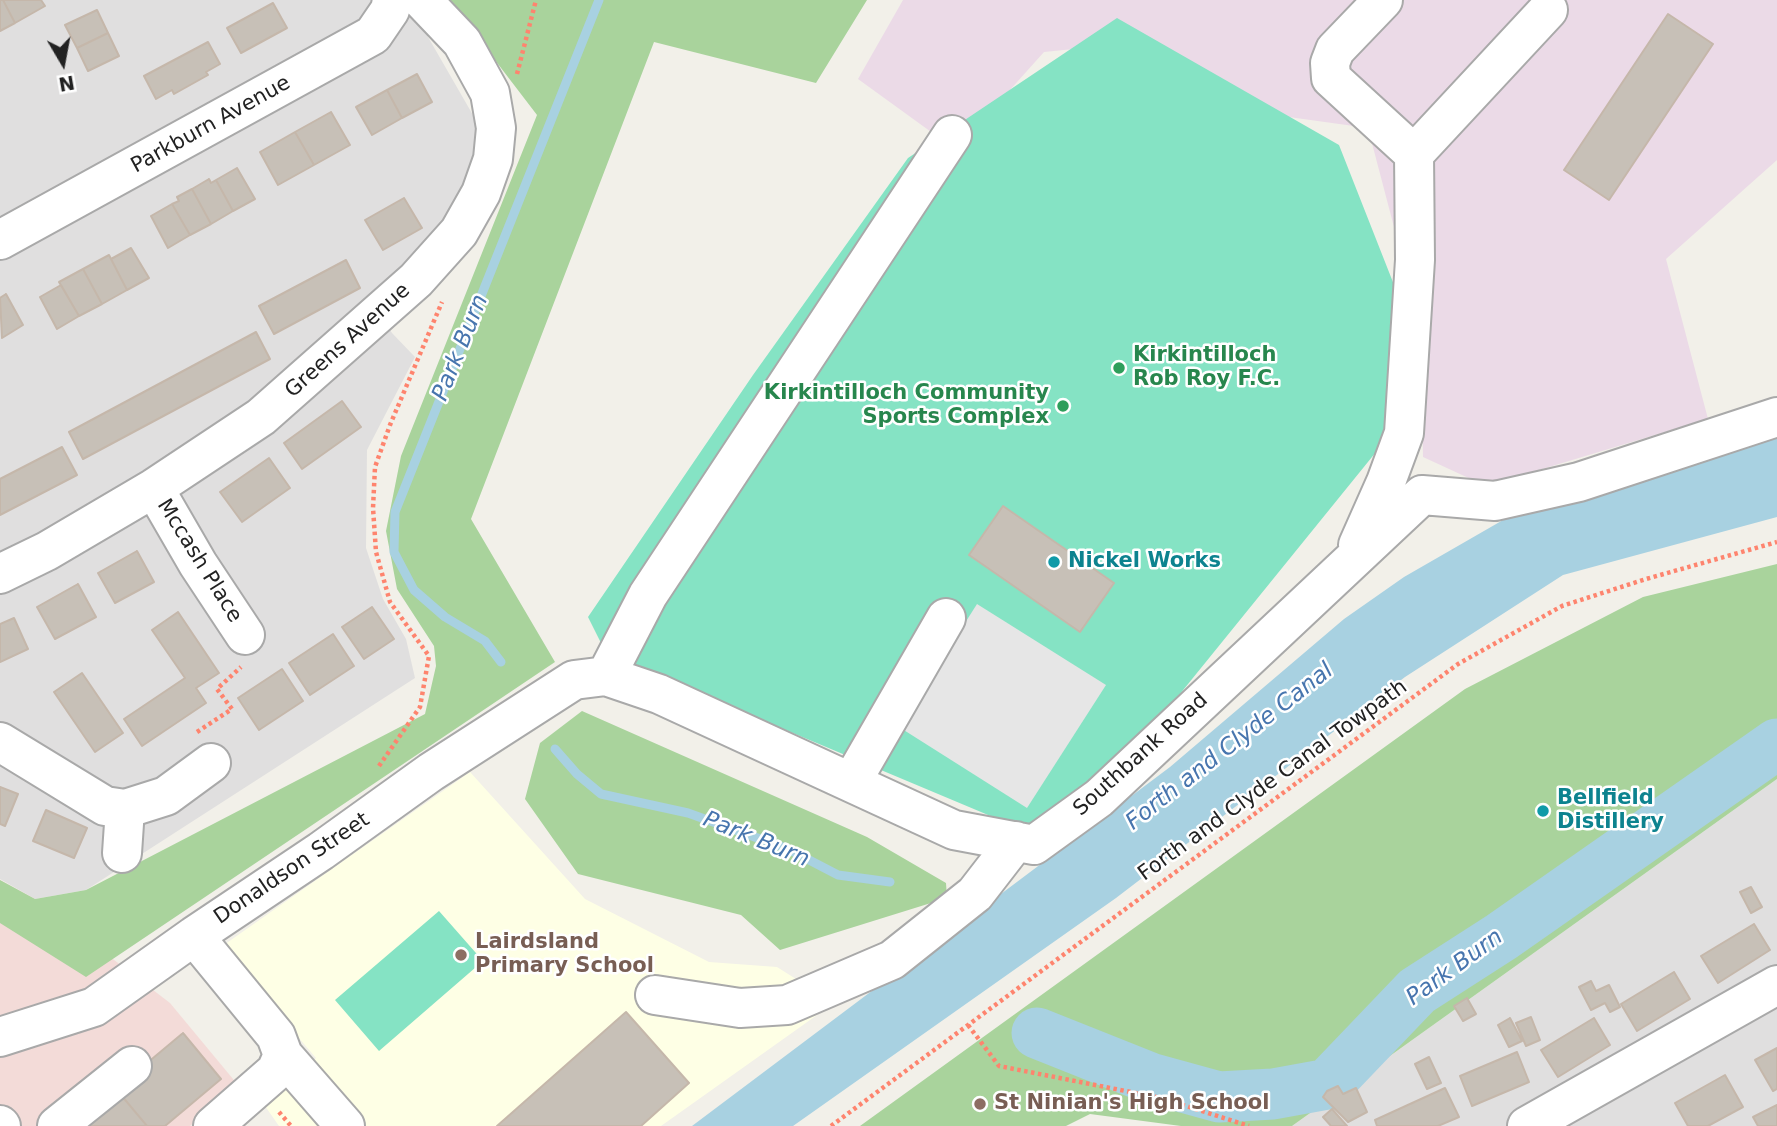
<!DOCTYPE html>
<style>
body{margin:0}
#map{position:relative;width:1777px;height:1126px;overflow:hidden;background:#f2f0e9;font-family:"DejaVu Sans",sans-serif}
canvas{display:block}
.north{position:absolute;left:28px;top:28px;width:70px;height:70px;-webkit-text-stroke:5px #fff;paint-order:stroke;rotate:170deg;font-size:19px;font-weight:700;line-height:28px;text-align:center;color:#222}
.north::after{content:'';display:block;margin:auto;width:24px;height:32px;background:#222;clip-path:polygon(50% 0,100% 100%,50% 72%,0 100%)}
</style>
<div id="map">
<canvas width="1777" height="1126"></canvas>
<div class="north">N</div>
</div>
<script>
const ctx = document.querySelector('canvas').getContext('2d');
ctx.lineJoin = 'round';
function paint(path, color) {
  ctx.fillStyle = color;
  ctx.fill(path, 'evenodd');
}
function toPath(rows) {
  const path = new Path2D();
  for (const r of rows) {
    path.moveTo(r[0], r[1]);
    for (let i = 2; i < r.length; i += 2) path.lineTo(r[i], r[i + 1]);
  }
  return path;
}
function stroke(path, color, width, dash) {
  ctx.strokeStyle = color;
  ctx.lineWidth = width;
  ctx.lineCap = dash ? 'butt' : 'round';
  ctx.setLineDash(dash || []);
  ctx.stroke(path);
}
function label(font, color, halo, rows, align = 'center') {
  ctx.font = font + ' "DejaVu Sans",sans-serif';
  ctx.lineWidth = 5;
  ctx.setLineDash([]);
  ctx.textBaseline = 'middle';
  ctx.strokeStyle = halo;
  ctx.fillStyle = color;
  for (const [text, x, y, turn = 0] of rows) {
    ctx.save();
    ctx.translate(x, y);
    ctx.rotate((+turn || 0) * Math.PI / 180);
    ctx.textAlign = isNaN(turn) ? turn : align;
    if (halo) ctx.strokeText(text, 0, 0);
    ctx.fillText(text, 0, 0);
    ctx.restore();
  }
}
paint(toPath([
 [0,0,399,0,424,30,481,129,476,184,375,307,392,333,415,357,367,450,366,548,383,599,406,639,415,678,86,890,35,899,0,879],
 [1777,779,1777,1126,1292,1126]
]), '#e0dfdf');
paint(toPath([
 [0,880,35,899,170,1003,238,1085,190,1126,0,1126]
]), '#f3dbd8');
paint(toPath([
 [903,0,1777,0,1777,160,1666,259,1708,419,1486,486,1423,457,1421,330,1368,128,1260,113,1153,41,1044,52,956,150,858,79]
]), '#ebdae7');
paint(toPath([
 [470,772,585,899,709,962,777,967,834,1003,661,1126,279,1126,265,1106,316,1058,221,947]
]), '#feffe5');
paint(toPath([
 [449,0,867,0,816,83,654,42,471,519,555,662,86,977,0,923,0,880,35,899,86,890,425,714,436,666,434,646,397,589,386,531,401,456,537,115],
 [1777,564,1777,779,1292,1126,1181,1126,1090,1114,1066,1126,860,1126,1465,689,1643,597],
 [582,711,867,837,946,883,947,898,780,950,741,915,578,874,525,799,540,743]
]), '#a9d39c');
paint(toPath([
 [1117,18,1339,145,1411,328,1389,436,1171,705,1031,833,607,655,588,617,753,375,908,158],
 [439,911,483,961,379,1051,335,1000]
]), '#85e3c4');
paint(toPath([
 [977,604,1106,685,1027,808,899,727]
]), '#e6e6e6');
paint(toPath([
 [1777,434,1777,517,1563,575,1405,677,1116,898,793,1126,692,1126,1170,767,1344,619,1404,577,1510,516]
]), '#a8d1e1');
stroke(toPath([
 [501,662,485,641,445,617,414,590,394,552,395,512,599,0],
 [555,749,577,774,601,794,688,813,788,849,838,875,890,882]
]), '#a8d1e1', 9);
stroke(toPath([
 [1037,1033,1150,1078,1219,1097,1273,1094,1328,1084,1417,991,1501,937,1777,744]
]), '#a8d1e1', 51);
const building = toPath([
 [0,0,3,0,15,23,0,31,0,0],
 [3,0,41,0,45,6,15,23,3,0],
 [273,3,287,28,241,53,227,28,273,3],
 [97,10,108,33,77,48,65,25,97,10],
 [1668,14,1713,44,1609,200,1564,170,1668,14],
 [108,33,119,56,88,71,77,48,108,33],
 [208,42,220,64,206,72,208,75,174,94,172,90,156,99,144,76,208,42],
 [417,74,432,102,402,118,387,90,417,74],
 [387,90,402,118,372,135,356,107,387,90],
 [331,112,350,145,314,165,295,132,331,112],
 [295,132,314,165,278,185,260,152,295,132],
 [237,168,255,199,233,211,216,180,237,168],
 [209,179,211,183,216,180,233,211,211,224,192,189,209,179],
 [192,189,211,224,190,235,172,204,179,201,177,197,192,189],
 [404,198,422,228,383,250,365,220,404,198],
 [172,204,190,235,168,248,151,216,172,204],
 [131,248,149,278,127,290,111,259,131,248],
 [109,255,127,290,102,304,83,269,109,255],
 [346,260,360,288,274,334,259,306,346,260],
 [83,269,102,304,79,316,59,282,83,269],
 [61,285,79,316,57,329,40,297,61,285],
 [6,294,23,325,2,338,0,298,6,294],
 [256,332,270,359,83,459,69,432,256,332],
 [342,401,361,427,302,469,284,443,342,401],
 [62,447,77,475,0,515,0,479,62,447],
 [269,458,290,488,242,522,220,492,269,458],
 [1003,506,1114,583,1080,632,969,555,1003,506],
 [137,551,154,582,115,603,98,573,137,551],
 [78,584,96,617,55,639,37,607,78,584],
 [372,607,394,639,364,659,342,627,372,607],
 [178,612,219,673,196,688,206,703,142,746,124,719,185,678,152,630,178,612],
 [14,618,28,649,0,662,0,624,14,618],
 [333,634,354,666,310,695,289,663,333,634],
 [282,669,303,701,259,730,238,698,282,669],
 [82,673,123,733,95,752,54,692,82,673],
 [0,787,18,794,5,826,0,824,0,787],
 [46,810,87,828,74,858,33,841,46,810],
 [1751,887,1762,907,1751,913,1740,892,1751,887],
 [1754,924,1770,950,1718,983,1701,956,1754,924],
 [1674,972,1690,999,1637,1031,1621,1004,1674,972],
 [1591,981,1596,991,1609,985,1620,1007,1610,1012,1605,1003,1591,1010,1579,987,1591,981],
 [1467,998,1476,1014,1463,1021,1454,1006,1467,998],
 [626,1012,689,1083,641,1126,497,1126,626,1012],
 [1531,1017,1540,1040,1526,1046,1516,1023,1531,1017],
 [1510,1018,1522,1041,1509,1047,1498,1025,1510,1018],
 [1594,1018,1610,1045,1558,1077,1541,1050,1594,1018],
 [183,1033,221,1079,165,1126,147,1126,116,1089,183,1033],
 [1777,1048,1777,1089,1773,1091,1755,1060,1777,1048],
 [1517,1052,1529,1082,1472,1106,1460,1076,1517,1052],
 [1429,1057,1441,1083,1427,1089,1415,1064,1429,1057],
 [1725,1075,1743,1107,1708,1126,1688,1126,1675,1103,1725,1075],
 [1338,1086,1343,1094,1356,1088,1367,1112,1348,1122,1323,1097,1327,1091,1338,1086],
 [1445,1088,1459,1117,1438,1126,1377,1126,1375,1120,1445,1088],
 [116,1089,147,1126,79,1126,116,1089],
 [1777,1105,1777,1126,1758,1126,1753,1117,1777,1105],
 [1332,1109,1347,1126,1331,1126,1323,1117,1332,1109]
]);
paint(building, '#c7c0b7');
stroke(building, '#c5b7aa', 2);
const minor = toPath([
 [1383,0,1335,50,1330,63,1331,78,1414,154],
 [0,240,373,35,390,10,392,0],
 [154,488,198,564,245,635],
 [1358,545,1386,482,1404,433,1415,260,1414,154,1548,10],
 [0,574,47,551,154,488,261,417,416,280,459,232,481,193,493,159,496,128,490,93,462,42,422,0],
 [606,676,648,595,952,135],
 [0,742,105,806,125,809,166,796,211,763],
 [852,781,946,618],
 [122,853,125,809],
 [194,936,276,1036,283,1055,276,1071,213,1126],
 [655,995,740,1008,787,1005,892,960,975,894,1016,841],
 [0,1037,94,1007,194,936,321,851,431,772,574,680,606,676,659,694,954,830,1034,845,1099,798,1422,495,1495,501,1579,482,1777,417],
 [283,1055,345,1126],
 [0,1125,1,1126],
 [57,1126,132,1066],
 [1527,1126,1777,985]
]);
stroke(minor, '#a9a9a9', 42);
stroke(toPath([
 [517,74,536,0],
 [197,732,232,709,217,689,241,667],
 [379,766,420,707,429,656,390,602,376,552,373,508,375,467,390,425,442,302],
 [968,1025,999,1066,1161,1098,1249,1126],
 [279,1112,291,1126],
 [831,1126,1458,664,1562,606,1646,579,1777,542]
]), '#fe846e', 4.5, [3.5, 3.5]);
stroke(minor, '#fff', 38);
for (const [x, y, r, color] of [
 [1119,368,7,"#2e9e5b"],
 [1063,406,7,"#2e9e5b"],
 [1054,562,7,"#0f9aa8"],
 [1543,811,7,"#0f9aa8"],
 [461,955,7,"#8d6e63"],
 [980,1104,7,"#8d6e63"]
]) {
  const dot = new Path2D();
  dot.arc(x, y, r, 0, 2 * Math.PI);
  ctx.fillStyle = color;
  ctx.fill(dot);
  stroke(dot, '#fff', 2.5);
}
label('21px', '#222', '#fff', [
 ["Parkburn Avenue",211,125,-29],
 ["Greens Avenue",348,341,-42],
 ["Mccash Place",199,561,58],
 ["Southbank Road",1141,755,-42],
 ["Forth and Clyde Canal Towpath",1273,781,-36],
 ["Donaldson Street",292,869,-34]
]);
label('bold 21px', '#27864d', '#fff', [
 ["Kirkintilloch",1133,356],
 ["Rob Roy F.C.",1133,380],
 ["Kirkintilloch Community",1049,394,"right"],
 ["Sports Complex",1049,418,"right"]
], 'left');
label('bold 21px', '#0d838f', '#fff', [
 ["Nickel Works",1068,562],
 ["Bellfield",1557,799],
 ["Distillery",1557,823]
], 'left');
label('bold 21px', '#785e54', '#fff', [
 ["Lairdsland",475,943],
 ["Primary School",475,967],
 ["St Ninian's High School",994,1104]
], 'left');
label('italic 23px', '#4775ae', '#fff', [
 ["Park Burn",461,348,-68],
 ["Forth and Clyde Canal",1230,747,-38],
 ["Park Burn",756,840,22],
 ["Park Burn",1455,968,-36]
]);
</script>
